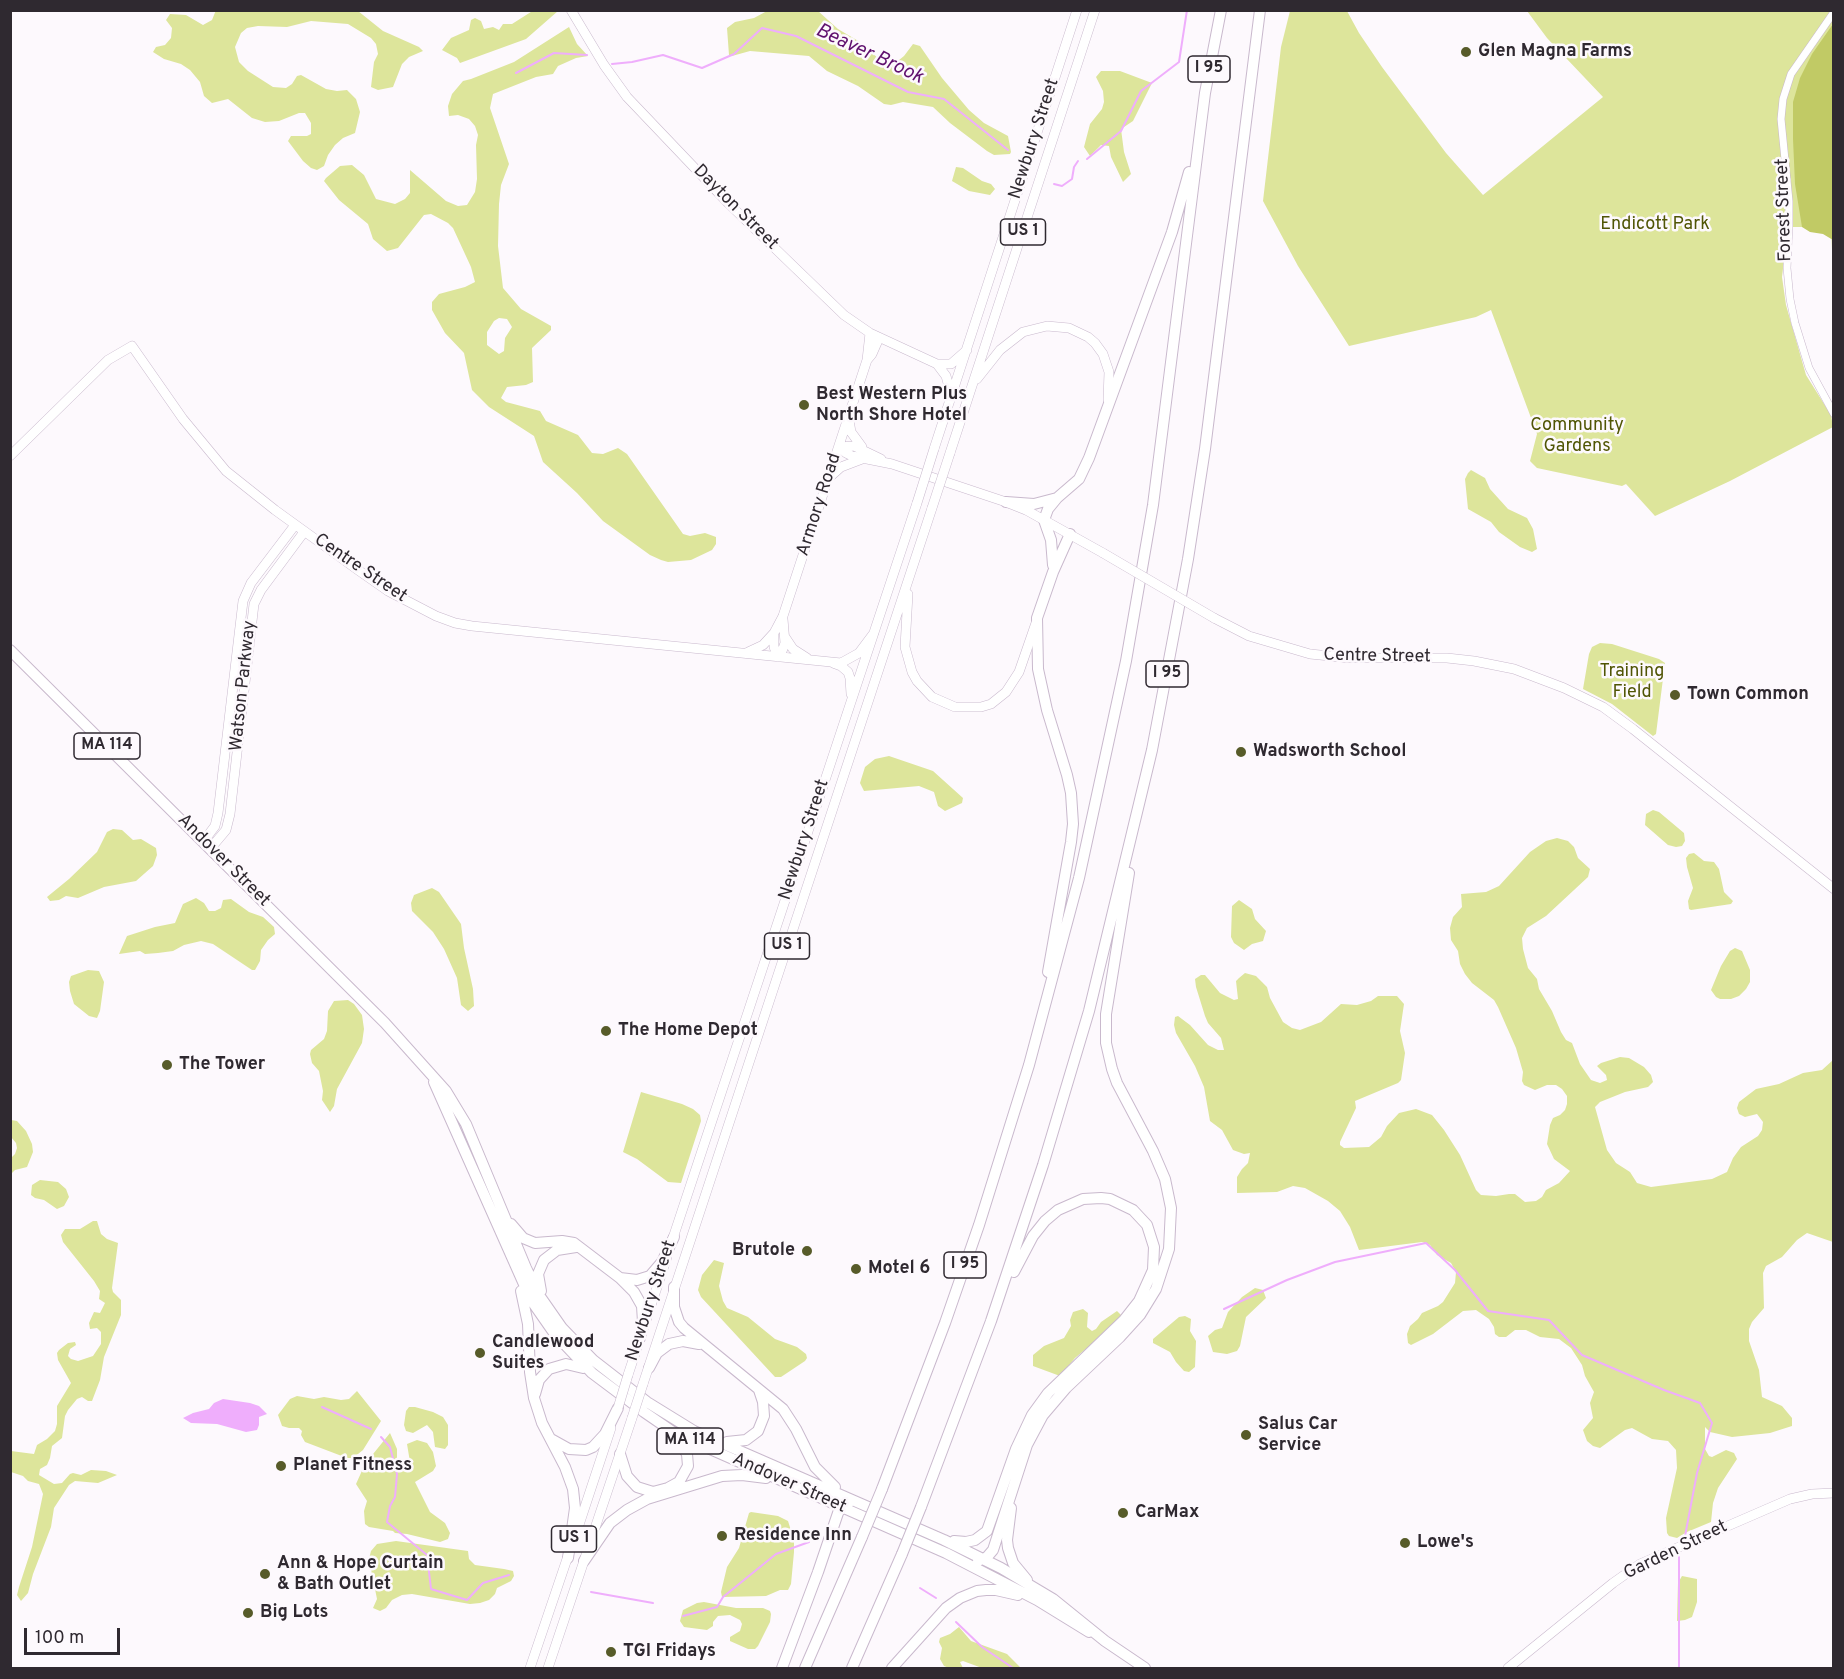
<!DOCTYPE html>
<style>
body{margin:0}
#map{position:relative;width:1844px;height:1679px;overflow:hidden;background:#fdf9fd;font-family:Overpass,sans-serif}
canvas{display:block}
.frame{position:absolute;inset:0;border:12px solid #2f2930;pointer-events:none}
.scale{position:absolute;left:24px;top:1628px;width:96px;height:27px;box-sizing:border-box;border:3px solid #2f2930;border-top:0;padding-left:8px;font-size:18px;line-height:21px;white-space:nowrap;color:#2f2930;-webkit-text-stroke:4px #fdf9fd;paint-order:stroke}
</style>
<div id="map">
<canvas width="1844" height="1679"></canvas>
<div class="frame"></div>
<div class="scale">100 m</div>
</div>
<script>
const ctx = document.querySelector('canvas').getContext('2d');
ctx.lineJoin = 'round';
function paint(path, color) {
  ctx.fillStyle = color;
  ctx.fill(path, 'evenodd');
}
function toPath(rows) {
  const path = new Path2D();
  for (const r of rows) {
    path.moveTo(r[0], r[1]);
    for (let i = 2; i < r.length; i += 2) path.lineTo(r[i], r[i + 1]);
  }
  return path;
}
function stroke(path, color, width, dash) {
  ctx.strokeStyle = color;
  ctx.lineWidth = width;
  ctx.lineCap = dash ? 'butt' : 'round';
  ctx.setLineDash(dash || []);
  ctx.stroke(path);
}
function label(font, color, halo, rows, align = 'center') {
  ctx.font = font + ' Overpass,sans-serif';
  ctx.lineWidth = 5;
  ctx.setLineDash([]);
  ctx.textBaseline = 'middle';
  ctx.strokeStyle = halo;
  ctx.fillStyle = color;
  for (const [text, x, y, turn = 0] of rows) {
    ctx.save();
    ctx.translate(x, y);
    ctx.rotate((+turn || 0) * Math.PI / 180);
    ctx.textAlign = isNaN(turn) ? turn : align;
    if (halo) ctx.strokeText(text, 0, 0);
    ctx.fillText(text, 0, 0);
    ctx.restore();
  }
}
paint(toPath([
 [216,10,358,11,383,31,419,47,423,51,409,57,402,64,393,87,378,90,371,87,374,62,378,54,376,44,371,38,348,24,311,21,287,27,258,26,247,28,241,33,235,47,239,62,248,71,273,87,286,88,292,84,297,76,301,75,326,89,337,91,347,90,356,99,360,112,355,133,343,138,335,145,328,155,324,166,317,170,311,168,303,161,288,141,291,136,307,136,311,134,311,123,305,113,299,113,279,121,265,122,252,118,228,99,212,103,204,96,200,82,190,70,181,64,164,59,153,52,156,47,165,45,171,38,172,28,166,20,170,14,186,15,203,25,212,20],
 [534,10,558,11,526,39,460,63,457,58,442,50,451,38,469,30,471,20,475,18,481,21,484,29,493,27,499,30,503,24,512,24],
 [767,11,818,11,838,29,860,42,889,68,904,56,913,44,920,46,942,78,969,110,984,123,1008,136,1011,152,1010,154,994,155,987,151,950,123,933,107,903,102,891,105,884,104,858,86,827,71,809,56,750,51,732,56,729,55,727,28,735,22,754,18],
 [1290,11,1347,11,1359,33,1382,67,1446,153,1483,195,1603,97,1547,38,1527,11,1833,11,1833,250,1832,250,1831,227,1788,227,1782,277,1786,305,1806,375,1831,415,1833,427,1730,481,1655,516,1626,484,1622,486,1537,468,1530,461,1537,434,1491,310,1476,317,1349,346,1298,266,1263,201,1281,47],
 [569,27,577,44,588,56,576,58,558,66,553,74,536,77,493,94,490,108,509,164,501,185,499,204,498,246,503,288,521,309,544,322,551,326,551,330,532,348,533,382,526,385,507,387,501,398,506,402,540,411,546,421,578,435,592,453,603,454,618,448,627,454,683,534,690,536,705,533,716,537,716,544,712,550,691,560,668,562,661,560,650,555,603,521,577,493,543,462,534,436,489,407,472,390,464,353,445,333,432,310,432,302,439,294,465,287,475,282,471,267,453,228,448,223,431,214,424,215,398,248,387,251,373,239,368,224,339,200,324,181,326,178,340,166,352,165,364,175,376,199,395,204,405,199,410,193,410,170,446,201,458,206,467,205,475,192,477,179,476,145,478,135,475,126,469,119,458,115,449,116,448,106,452,94,463,81,471,79,514,62],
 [499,318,507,319,512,327,505,338,504,351,499,354,487,345,487,332,494,321],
 [1101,71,1120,71,1152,83,1133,121,1121,129,1124,152,1131,174,1123,182,1111,157,1109,146,1101,145,1090,156,1084,147,1090,124,1102,109,1104,102,1103,91,1096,77],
 [956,167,963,168,982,181,991,184,995,189,990,195,969,191,952,181],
 [1471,470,1485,478,1490,489,1508,509,1527,518,1533,529,1537,549,1532,552,1520,547,1499,532,1491,522,1468,509,1465,479,1468,473],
 [1600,643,1612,644,1659,659,1665,663,1656,734,1653,736,1612,704,1583,689,1589,654,1592,647],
 [889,756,933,771,963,798,962,803,945,811,938,806,934,792,919,786,864,791,860,783,865,767,875,759],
 [1653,810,1659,812,1684,833,1685,841,1682,846,1676,847,1668,845,1645,825,1646,814],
 [113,829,122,830,133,840,141,839,156,848,157,855,153,866,136,881,104,887,78,898,66,896,59,900,50,901,47,897,69,879,97,852,107,832],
 [1557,838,1568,841,1574,847,1578,858,1590,869,1588,877,1546,916,1527,928,1522,938,1523,949,1528,968,1537,979,1539,989,1552,1011,1561,1032,1566,1040,1572,1043,1580,1064,1591,1080,1600,1083,1607,1080,1606,1075,1597,1066,1601,1063,1620,1057,1629,1058,1644,1067,1651,1075,1653,1082,1648,1087,1625,1092,1600,1102,1595,1107,1607,1150,1616,1163,1630,1172,1637,1183,1651,1187,1712,1179,1727,1172,1733,1158,1741,1147,1758,1136,1762,1130,1763,1122,1757,1114,1745,1117,1739,1114,1737,1108,1739,1102,1756,1089,1779,1084,1803,1073,1822,1070,1833,1060,1833,1242,1807,1233,1797,1240,1782,1257,1766,1266,1763,1273,1764,1308,1752,1322,1749,1329,1749,1341,1759,1370,1762,1397,1782,1406,1792,1418,1792,1426,1770,1433,1732,1437,1710,1432,1705,1427,1705,1449,1709,1456,1712,1457,1726,1450,1734,1453,1737,1459,1718,1488,1713,1503,1711,1522,1687,1532,1677,1538,1669,1536,1667,1533,1666,1518,1677,1468,1676,1450,1668,1441,1652,1439,1632,1428,1625,1430,1600,1448,1593,1446,1587,1441,1583,1430,1593,1418,1590,1403,1594,1392,1585,1376,1582,1365,1571,1348,1559,1339,1540,1337,1526,1330,1515,1330,1506,1337,1499,1337,1495,1334,1494,1327,1489,1319,1476,1310,1463,1311,1433,1334,1411,1345,1408,1343,1407,1334,1410,1326,1418,1319,1422,1313,1438,1306,1443,1302,1455,1283,1456,1272,1451,1263,1437,1255,1430,1245,1422,1242,1359,1250,1350,1227,1340,1211,1328,1201,1305,1188,1293,1186,1277,1192,1237,1193,1237,1177,1242,1169,1248,1163,1250,1153,1244,1154,1233,1150,1222,1130,1210,1121,1204,1087,1195,1066,1176,1033,1174,1025,1175,1017,1178,1016,1190,1025,1208,1045,1218,1050,1224,1050,1221,1038,1208,1023,1205,1016,1196,987,1195,979,1201,975,1205,975,1220,993,1234,1000,1238,999,1236,981,1239,978,1245,973,1256,976,1267,987,1270,998,1283,1022,1292,1028,1300,1030,1321,1022,1341,1004,1357,1005,1371,1001,1378,996,1397,996,1404,1004,1400,1031,1405,1053,1401,1080,1398,1083,1355,1101,1356,1108,1340,1142,1340,1145,1344,1148,1369,1147,1381,1137,1387,1126,1399,1113,1416,1109,1432,1115,1444,1130,1460,1155,1476,1190,1481,1195,1496,1196,1509,1194,1515,1194,1525,1202,1536,1201,1542,1197,1546,1190,1559,1183,1570,1171,1554,1159,1547,1144,1550,1125,1553,1118,1560,1115,1565,1110,1567,1104,1567,1096,1562,1089,1556,1085,1547,1085,1535,1090,1524,1085,1522,1081,1523,1072,1516,1048,1498,1007,1494,1000,1472,983,1465,974,1460,964,1458,951,1451,940,1450,928,1453,917,1462,907,1461,894,1486,892,1499,886,1530,852,1546,841],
 [1694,853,1704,861,1714,862,1719,869,1724,892,1733,901,1731,904,1691,910,1689,909,1688,901,1693,888,1687,867,1686,858,1689,854],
 [432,888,439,892,461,924,464,948,473,989,474,1006,468,1011,461,1005,457,978,444,949,433,932,412,911,411,903,414,895],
 [196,898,204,903,209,911,215,911,221,908,223,900,231,899,249,912,263,917,274,927,275,934,268,940,261,950,260,961,255,970,252,970,213,944,201,941,184,945,173,951,158,953,145,954,140,951,119,954,127,936,155,927,175,923,183,904],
 [1239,900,1252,909,1255,919,1266,931,1263,941,1252,944,1244,950,1234,943,1231,937,1232,906],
 [1735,948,1742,951,1750,970,1750,982,1746,989,1739,996,1731,999,1720,999,1716,997,1711,990,1721,966,1730,951],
 [88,970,99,971,104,982,100,1011,97,1018,89,1016,74,1004,70,991,69,982,71,976],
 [348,1000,354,1004,362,1015,364,1029,362,1043,337,1089,334,1106,330,1112,322,1100,323,1091,319,1071,312,1063,310,1054,311,1050,324,1039,327,1031,328,1011,334,1001],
 [641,1092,682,1104,693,1109,700,1115,701,1121,681,1183,668,1182,637,1159,623,1152],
 [11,1120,17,1121,26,1131,32,1144,33,1152,27,1167,15,1170,11,1174,11,1158,15,1154,17,1148,16,1143,11,1137],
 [40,1180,58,1182,66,1189,69,1197,64,1206,57,1209,44,1200,35,1198,31,1195,32,1185],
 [93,1221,97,1221,101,1234,107,1239,118,1243,112,1288,113,1292,121,1300,121,1315,104,1357,100,1380,92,1401,88,1401,82,1397,77,1399,68,1410,65,1416,62,1438,52,1446,50,1458,47,1465,40,1469,39,1475,54,1484,62,1483,70,1474,73,1473,81,1475,91,1470,106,1471,117,1475,98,1483,75,1481,69,1485,54,1508,51,1527,33,1574,28,1593,21,1601,17,1595,19,1587,32,1547,43,1494,39,1484,28,1481,23,1476,11,1472,11,1451,34,1454,37,1445,47,1439,55,1431,57,1424,57,1406,71,1383,58,1360,57,1353,59,1350,68,1343,75,1342,76,1345,70,1349,68,1356,71,1359,78,1361,93,1356,101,1344,101,1332,97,1328,90,1329,89,1323,94,1312,100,1313,105,1303,99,1299,100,1291,94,1281,63,1242,61,1235,65,1229,80,1229],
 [714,1260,724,1263,719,1286,723,1301,727,1308,748,1317,775,1339,797,1347,806,1354,807,1358,805,1361,781,1377,775,1377,701,1297,698,1290,702,1275],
 [1255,1288,1263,1290,1266,1298,1246,1317,1240,1346,1237,1351,1227,1354,1213,1352,1208,1336,1215,1330,1222,1328,1228,1312,1242,1297],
 [1083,1309,1088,1313,1087,1327,1092,1331,1096,1329,1101,1322,1117,1311,1121,1315,1112,1327,1075,1358,1060,1376,1033,1366,1033,1355,1044,1346,1064,1338,1071,1326,1070,1320,1073,1312],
 [1185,1316,1191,1319,1190,1331,1196,1341,1195,1367,1189,1372,1184,1371,1176,1362,1170,1352,1153,1343,1153,1339,1179,1317],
 [357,1391,381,1421,363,1450,353,1458,347,1458,305,1442,301,1435,302,1431,299,1428,289,1428,282,1426,281,1423,278,1415,290,1399,297,1396,314,1399,324,1397,341,1400,349,1399],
 [409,1407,415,1407,433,1412,443,1417,448,1425,448,1445,445,1449,435,1447,433,1432,427,1425,413,1433,406,1431,404,1425,406,1411],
 [390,1433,397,1449,397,1463,402,1467,407,1467,410,1462,407,1444,417,1440,427,1443,433,1452,436,1466,433,1471,415,1482,430,1512,445,1523,450,1533,448,1539,440,1542,407,1534,395,1533,393,1531,369,1527,365,1524,364,1511,367,1501,356,1484,365,1464],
 [751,1512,778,1516,788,1521,794,1540,794,1552,791,1584,788,1590,780,1590,766,1596,722,1597,721,1592,727,1567,739,1548,749,1513],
 [396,1541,468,1551,469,1559,475,1565,504,1569,513,1571,514,1576,511,1581,497,1588,495,1594,489,1600,480,1603,470,1604,412,1594,402,1595,392,1600,386,1608,380,1611,373,1608,377,1599,369,1559,371,1551,377,1544],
 [1682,1576,1697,1579,1697,1602,1692,1617,1685,1620,1677,1621,1678,1583],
 [704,1602,736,1608,763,1608,770,1611,771,1614,770,1622,758,1646,755,1649,748,1649,730,1641,730,1637,740,1631,742,1624,740,1620,730,1615,718,1616,713,1622,713,1626,707,1630,684,1627,680,1621,683,1610,697,1603],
 [959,1627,971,1641,1007,1654,1021,1668,982,1668,963,1661,960,1662,963,1668,949,1668,944,1666,940,1659,942,1648,939,1642,940,1638,950,1634]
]), '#dde59b');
paint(toPath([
 [1833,24,1833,240,1823,234,1810,232,1802,227,1795,184,1793,139,1793,102,1800,78,1812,54]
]), '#c1ca65');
paint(toPath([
 [223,1399,250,1403,259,1406,267,1414,259,1417,259,1425,257,1430,246,1432,217,1424,191,1423,183,1418,193,1413,209,1409,214,1403]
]), '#efaefc');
stroke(toPath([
 [612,64,632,62,663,55,702,68,734,54,762,28,796,36,908,92,944,99,1008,150],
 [516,73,554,53,587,55],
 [1087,159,1121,131,1141,91,1179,62,1187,10],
 [1054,184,1062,186,1072,179,1074,167,1078,161],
 [1224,1309,1287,1280,1335,1262,1426,1243,1455,1270,1488,1311,1549,1320,1582,1355,1664,1390,1700,1403,1712,1423,1697,1473,1685,1536],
 [322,1407,371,1429],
 [381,1437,390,1447,397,1474,395,1497,390,1506,387,1522,427,1555,431,1589,467,1600,483,1583,509,1575],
 [920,1588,936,1598],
 [591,1592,653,1603],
 [683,1616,717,1607,723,1597,776,1554,809,1542],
 [956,1622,982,1647,1013,1668],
 [1679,1668,1679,1557]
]), '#efaefc', 2);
const minor = toPath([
 [1834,12,1791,74,1783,99,1781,119,1789,201,1789,226,1787,268,1790,299,1795,323,1809,368,1834,414]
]);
const major = toPath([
 [571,10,604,65,627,97,728,203,844,315,870,333,937,364,951,364,967,350],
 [867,360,870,333],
 [937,364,946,376,951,394],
 [977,379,1000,350,1023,332,1047,326,1069,328,1088,337,1095,343,1103,354,1109,372,1108,400],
 [849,420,851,432,862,447],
 [839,447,846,453,852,456,892,464,1006,502,1026,510,1103,553],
 [839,447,854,446,881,459],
 [934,449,1077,10],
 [950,453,1095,10],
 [10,456,108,360,132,346,183,419,226,471,275,510,358,570,388,591,436,616,455,623,472,626,841,663,859,653,874,633],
 [831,476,841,467,862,459],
 [908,594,905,647,912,672,917,681,932,697,955,707,981,707,991,704,1006,692,1019,672,1036,623],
 [1214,618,1249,636,1310,654,1350,658,1447,658,1474,661,1514,669,1564,688,1603,707,1633,729,1834,889],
 [785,637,793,649,807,658],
 [748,652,763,645,774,633],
 [778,657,774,647,774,633,783,616,867,360,872,354,879,338],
 [778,657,781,654,785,643,783,619],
 [833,663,841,666,848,672,850,678,851,694],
 [203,842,215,826,218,813,243,601,251,583,295,525],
 [210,849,226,830,230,814,254,604,261,590,304,532],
 [671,1244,917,503],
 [628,1375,667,1257],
 [643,1384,932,508],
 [574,1540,611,1428],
 [530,1668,569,1553],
 [548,1668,632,1418],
 [1508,1668,1613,1583,1640,1564,1790,1499,1812,1494,1834,1493]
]);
const highway = toPath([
 [1006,502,1034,504,1057,498],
 [1053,565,1051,540,1044,520,1048,509,1057,498,1079,479,1089,458,1172,232,1189,172],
 [10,650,385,1023,446,1091,466,1124,526,1268,539,1295,562,1328,593,1360,647,1402,694,1431,944,1540,1001,1568,1053,1599,1105,1641,1145,1668],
 [1048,972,1071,842,1073,824,1071,793,1067,775,1047,710,1038,669,1037,618,1053,572,1070,534],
 [434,1082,531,1300,554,1333,592,1373,644,1412,676,1434,946,1553,1037,1600,1089,1632],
 [511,1224,523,1238,535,1243,562,1241,574,1243,620,1278,634,1292,642,1306,643,1322,640,1338],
 [620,1278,637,1280,650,1276,662,1262,674,1237],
 [674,1287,674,1307,679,1322,684,1328,783,1409,796,1429,815,1467,835,1487],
 [521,1291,528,1324,530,1372,534,1398,542,1423,565,1467,573,1489,575,1508,568,1558],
 [541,1291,538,1274,544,1260,557,1250,576,1247],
 [649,1368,657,1353,669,1344,683,1341,699,1344],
 [535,1394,539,1380,549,1369,566,1364,583,1368],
 [551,1439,569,1449,586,1450,593,1447,605,1434,618,1408],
 [727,1442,746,1440,758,1431,764,1416,763,1402,759,1390],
 [620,1454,627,1476,637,1487,653,1492,668,1488,679,1482,688,1466,687,1454,674,1434],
 [882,1489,945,1323,979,1225,1029,1065,1079,878,1126,661,1153,505,1205,93,1221,10],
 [921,1507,991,1321,1043,1165,1089,1011,1152,750,1188,559,1205,449,1260,10],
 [1011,1508,1007,1540,1008,1548,1013,1563,1027,1580],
 [954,1541,966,1542,975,1540,987,1531,1016,1449,1032,1415,1048,1393,1124,1320,1139,1301,1153,1270,1154,1247,1147,1225,1133,1210,1110,1199,1101,1198,1083,1199,1058,1210,1045,1221,1033,1236,1014,1272],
 [584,1561,610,1523,627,1510,647,1499,722,1476,742,1475,766,1478],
 [978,1561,987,1557,993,1550,1027,1445,1043,1415,1066,1388,1120,1337,1140,1315,1156,1289,1169,1249,1171,1208,1165,1179,1153,1151,1117,1083,1112,1069,1106,1043,1106,1014,1129,873],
 [782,1668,818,1572,838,1513,841,1507,848,1504],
 [805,1668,862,1537],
 [852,1668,902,1554],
 [892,1668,946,1608,960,1598,977,1591,986,1590,996,1590,1018,1595]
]);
stroke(minor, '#c9b9cd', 8);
stroke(major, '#c9b9cd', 10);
stroke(highway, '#c9b9cd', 12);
stroke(minor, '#fff', 7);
stroke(major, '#fff', 9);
stroke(highway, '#fff', 10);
const majorBridge = toPath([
 [917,503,934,449],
 [932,508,950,453],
 [1103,553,1214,618],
 [618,1408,628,1375],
 [632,1418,643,1384]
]);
const highwayBridge = toPath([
 [862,1537,882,1489],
 [902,1554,921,1507]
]);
stroke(majorBridge, '#c9b9cd', 10, []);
stroke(highwayBridge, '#c9b9cd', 12, []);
stroke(majorBridge, '#fff', 9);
stroke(highwayBridge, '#fff', 10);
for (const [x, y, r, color] of [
 [1466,52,6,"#575b29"],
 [804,405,6,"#575b29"],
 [1675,695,6,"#575b29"],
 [1241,752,6,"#575b29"],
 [606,1031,6,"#575b29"],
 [167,1065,6,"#575b29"],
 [807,1251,6,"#575b29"],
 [856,1269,6,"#575b29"],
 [480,1353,6,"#575b29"],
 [1246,1435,6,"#575b29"],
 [281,1466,6,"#575b29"],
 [1123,1513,6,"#575b29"],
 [722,1536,6,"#575b29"],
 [1405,1543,6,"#575b29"],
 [265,1574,6,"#575b29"],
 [248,1613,6,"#575b29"],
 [611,1652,6,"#575b29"]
]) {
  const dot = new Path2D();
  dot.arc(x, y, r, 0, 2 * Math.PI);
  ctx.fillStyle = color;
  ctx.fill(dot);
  stroke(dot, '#fdf9fd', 2);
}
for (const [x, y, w] of [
 [1209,69,42],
 [1023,232,45],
 [1167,674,42],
 [107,746,66],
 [787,946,45],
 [965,1265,42],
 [690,1441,66],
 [574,1539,45]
]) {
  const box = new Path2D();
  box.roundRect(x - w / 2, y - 13, w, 26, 4.5);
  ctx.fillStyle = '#fdf9fd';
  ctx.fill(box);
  stroke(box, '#2f2930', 1.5);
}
label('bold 16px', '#2f2930', null, [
 ["I 95",1209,69],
 ["US 1",1023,232],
 ["I 95",1167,674],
 ["MA 114",107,746],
 ["US 1",787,946],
 ["I 95",965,1265],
 ["MA 114",690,1441],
 ["US 1",574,1539]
]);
label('bold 18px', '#2f2930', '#fdf9fd', [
 ["Glen Magna Farms",1478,52],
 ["Best Western Plus",816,395],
 ["North Shore Hotel",816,416],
 ["Town Common",1687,695],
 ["Wadsworth School",1253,752],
 ["The Home Depot",618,1031],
 ["The Tower",179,1065],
 ["Brutole",795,1251,"right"],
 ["Motel 6",868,1269],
 ["Candlewood",492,1343],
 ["Suites",492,1364],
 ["Salus Car",1258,1425],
 ["Service",1258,1446],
 ["Planet Fitness",293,1466],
 ["CarMax",1135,1513],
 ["Residence Inn",734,1536],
 ["Lowe's",1417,1543],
 ["Ann & Hope Curtain",277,1564],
 ["& Bath Outlet",277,1585],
 ["Big Lots",260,1613],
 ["TGI Fridays",623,1652]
], 'left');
label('18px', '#2f2930', '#fdf9fd', [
 ["Newbury Street",1035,139,-72],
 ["Dayton Street",735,208,45],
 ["Forest Street",1785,210,-92],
 ["Armory Road",820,505,-72],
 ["Centre Street",360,569,34],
 ["Centre Street",1377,657,1],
 ["Watson Parkway",244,686,-84],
 ["Newbury Street",805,840,-72],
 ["Andover Street",223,861,45],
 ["Newbury Street",652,1301,-72],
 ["Andover Street",789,1484,24],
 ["Garden Street",1676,1551,-26]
]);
label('18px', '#505505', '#fdf9fd', [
 ["Endicott Park",1655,225],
 ["Community",1577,426],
 ["Gardens",1577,447],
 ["Training",1632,672],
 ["Field",1632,693]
]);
label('italic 20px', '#60116e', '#fdf9fd', [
 ["Beaver Brook",869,55,25]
]);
</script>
